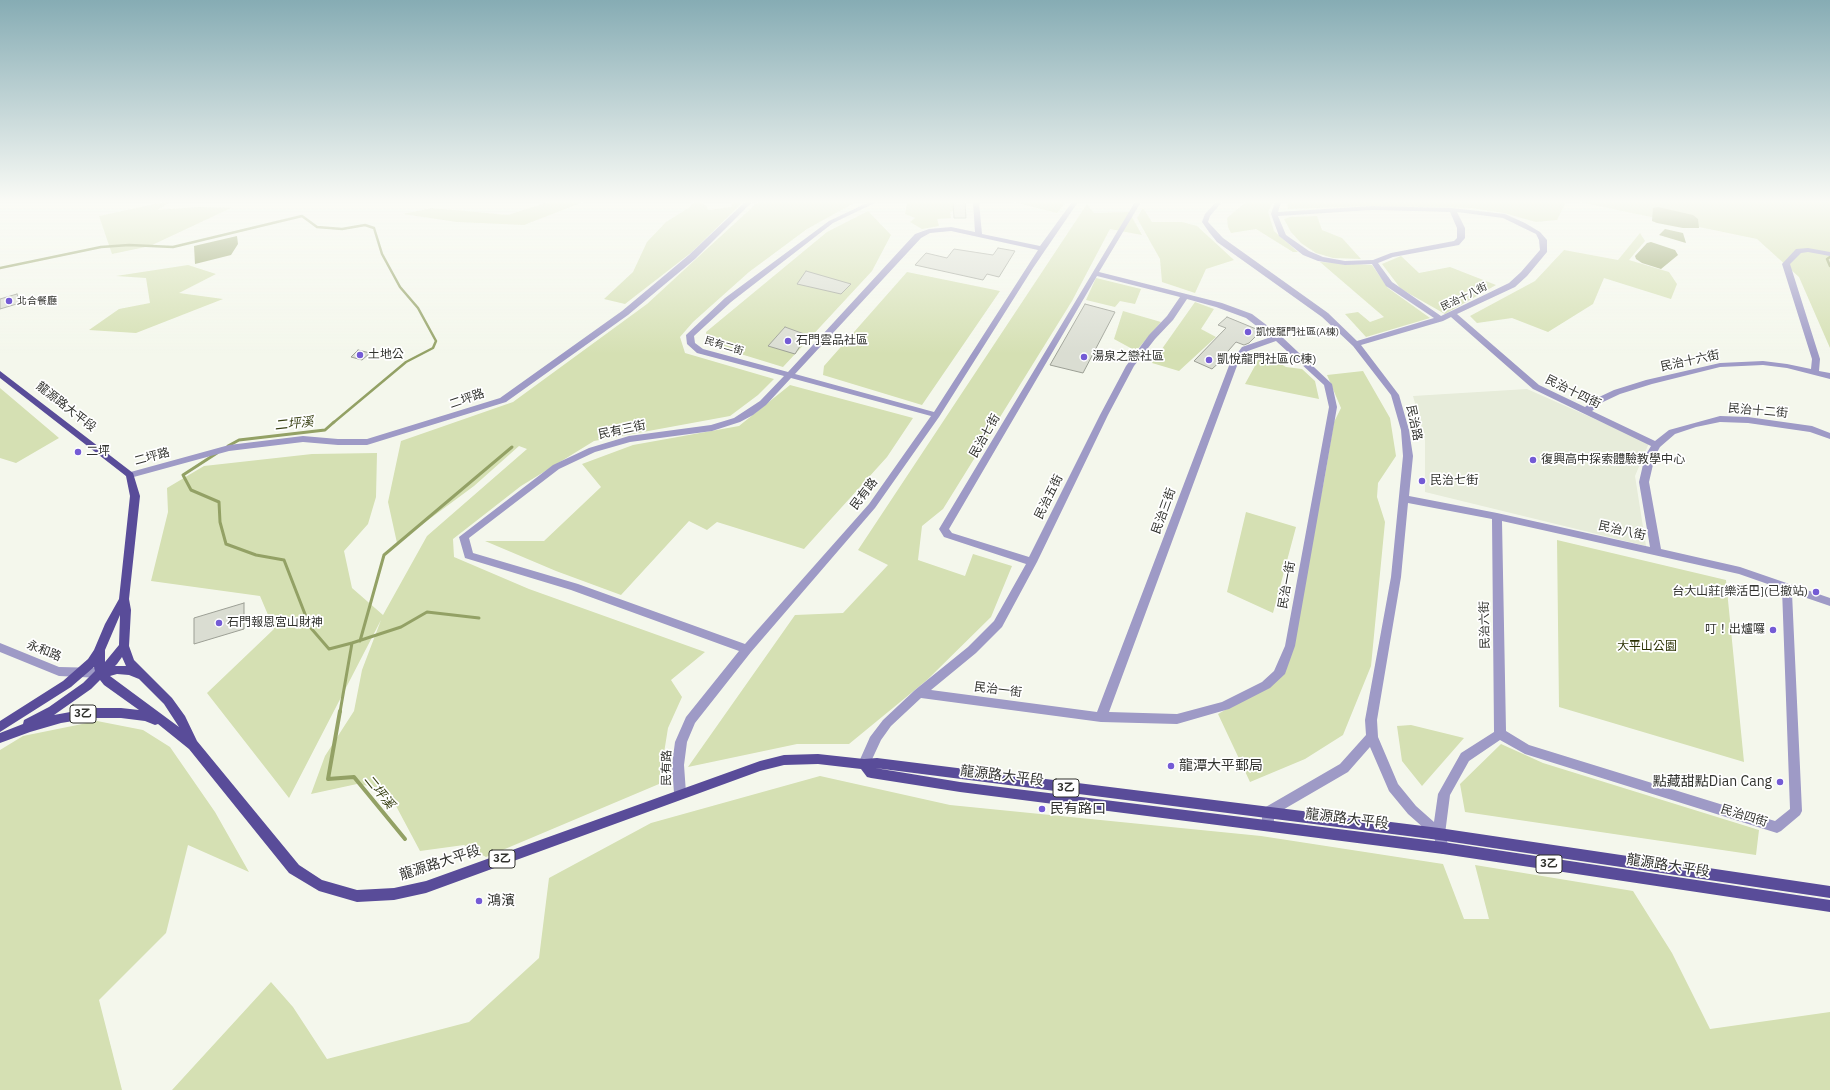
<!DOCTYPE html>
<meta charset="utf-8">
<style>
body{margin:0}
canvas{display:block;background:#f4f7ec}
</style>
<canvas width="1830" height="1090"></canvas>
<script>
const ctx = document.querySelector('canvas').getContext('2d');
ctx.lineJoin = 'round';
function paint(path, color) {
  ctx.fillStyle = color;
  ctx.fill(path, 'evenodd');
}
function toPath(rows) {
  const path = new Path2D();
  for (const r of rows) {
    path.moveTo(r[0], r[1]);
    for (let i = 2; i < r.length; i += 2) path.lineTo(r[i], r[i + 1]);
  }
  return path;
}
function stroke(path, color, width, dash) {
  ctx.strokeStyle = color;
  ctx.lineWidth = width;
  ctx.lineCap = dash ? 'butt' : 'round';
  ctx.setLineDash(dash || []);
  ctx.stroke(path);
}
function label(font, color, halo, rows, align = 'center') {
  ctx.font = font + ' "IBM Plex Sans","Noto Sans TC",sans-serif';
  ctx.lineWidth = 3.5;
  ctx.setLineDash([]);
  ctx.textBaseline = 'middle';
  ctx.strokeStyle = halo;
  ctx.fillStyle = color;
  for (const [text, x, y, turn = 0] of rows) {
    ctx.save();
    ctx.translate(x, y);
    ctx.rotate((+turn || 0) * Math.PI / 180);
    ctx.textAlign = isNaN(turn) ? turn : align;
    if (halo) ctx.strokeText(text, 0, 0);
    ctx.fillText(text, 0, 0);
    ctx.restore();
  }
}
paint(toPath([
 [1527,389,1649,443,1635,476,1646,546,1425,492,1425,439,1413,396]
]), '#e7ecda');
paint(toPath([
 [164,202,170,202,157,210,199,207,231,208,150,246,112,254,99,216],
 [548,202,583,202,524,225,457,222,403,214,432,208,508,215],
 [694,202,702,202,709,210,731,207,732,202,743,202,692,252,625,304,604,299,633,272,647,242,666,222,690,207],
 [758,202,856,202,807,229,749,272,693,322,680,337,685,353,774,379,758,395,730,416,594,441,521,486,453,539,454,557,529,589,705,652,671,680,682,697,668,728,659,784,486,857,464,845,420,851,387,789,357,784,311,794,325,756,354,711,362,670,381,620,289,798,207,693,274,629,260,596,151,581,168,512,167,488,204,466,312,454,377,453,376,497,368,524,344,551,352,588,383,615,427,536,527,449,519,446,474,486,397,543,388,502,401,441,513,402,647,304],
 [907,202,953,202,953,211,950,212,951,218,937,219,939,226,922,229,910,222,915,218,905,214],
 [1014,202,1066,202,1057,213],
 [1246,202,1273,202,1268,212,1274,231,1298,252,1293,252,1256,229,1231,233,1228,227,1227,218],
 [1287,202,1566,202,1557,220,1536,222,1504,213,1471,208,1372,206,1288,209],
 [1579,202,1830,202,1830,348,1799,277,1757,239],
 [1087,204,1094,213,1129,212,1142,235,1110,229,1072,301,943,509,922,526,918,560,965,576,973,554,1012,566,991,617,927,680,849,744,797,744,688,767,795,615,843,613,888,565,858,550],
 [1143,208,1152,222,1182,222,1197,226,1234,260,1206,269,1195,293,1162,282,1160,259,1137,218],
 [868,211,891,235,872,271,783,367,708,344,706,332,827,232],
 [1317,216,1322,230,1342,238,1361,259,1333,258,1316,253,1301,243,1291,232,1284,219,1290,217],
 [1640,233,1645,241,1629,260,1669,272,1677,284,1671,299,1604,278,1593,304,1548,332,1512,318,1477,323,1470,316,1535,281,1564,250,1618,260],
 [1401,256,1419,273,1450,267,1496,285,1445,314,1401,289,1382,264],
 [1320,262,1372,265,1388,288,1430,318,1366,337,1345,314,1358,312,1370,322,1384,317],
 [188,265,216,274,179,293,223,299,136,333,89,330,119,309,150,303,146,278,116,276],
 [907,272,1000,291,922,405,823,375,824,366],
 [1096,278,1141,289,1135,304,1120,301,1115,307,1086,300],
 [1195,302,1214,309,1201,329,1216,337,1179,371,1152,363],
 [1123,311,1161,322,1136,351,1114,339],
 [1262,353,1286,367,1302,369,1315,381,1319,399,1245,384],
 [1363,371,1390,418,1396,456,1378,483,1377,497,1385,522,1371,666,1343,735,1305,759,1250,782,1218,714,1276,681,1302,588,1324,481,1334,422,1341,408,1327,375],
 [790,385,913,418,887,457,804,549,717,522,707,530,689,521,621,595,556,571,485,541,544,541,601,487,582,464,633,445,739,426],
 [0,388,59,438,16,463,0,458],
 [1246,512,1296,527,1273,613,1227,592],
 [1557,540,1726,580,1744,762,1559,707],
 [97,721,143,730,170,747,215,812,249,872,188,845,166,933,99,1000,122,1090,0,1090,0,750,23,736],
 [1411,725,1464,738,1422,786,1402,761,1397,726],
 [1501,744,1543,763,1759,830,1756,855,1465,812,1460,784],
 [820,776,950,805,1261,836,1443,864,1464,919,1489,919,1475,865,1633,891,1672,953,1710,1029,1830,1012,1830,1090,172,1090,271,982,293,1007,327,1059,469,1022,539,958,549,878,651,823]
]), '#d5e0b3');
paint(toPath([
 [1658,207,1693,215,1698,219,1699,228,1683,228,1657,223,1652,221,1653,208],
 [1665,229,1683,233,1686,243,1659,235],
 [237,236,238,244,231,255,195,264,194,246],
 [1651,242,1675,250,1678,255,1661,269,1642,263,1636,259,1635,256,1647,243]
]), '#93a165');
stroke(toPath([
 [1830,257,1827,259,1830,266],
 [0,268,101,247,129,245,173,247,302,216,317,227,342,229,365,225,374,228,382,254,400,287,418,308,436,341,433,348,406,362,333,423]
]), '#93a165', 2.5);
stroke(toPath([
 [228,446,239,440,325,430,334,422],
 [217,453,183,475,191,490,219,502,220,522,226,544,256,555,284,560,310,627,329,649,352,643,340,712],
 [360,641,384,555,512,447],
 [352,643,401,627,427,612,479,618]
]), '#93a165', 3);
stroke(toPath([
 [340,711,328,779,354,777,405,839]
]), '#93a165', 4);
const building = toPath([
 [953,202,965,202,966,218,954,218,953,202],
 [998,248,1015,251,999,277,987,274,983,280,915,265,926,253,947,258,954,249,993,255,998,248],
 [806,271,851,284,841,294,797,284,806,271],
 [17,294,20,303,0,309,0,299,17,294],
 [1085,304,1115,312,1083,373,1050,365,1085,304],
 [1227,317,1261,331,1249,343,1244,345,1236,342,1222,358,1224,358,1212,369,1194,361,1226,328,1218,325,1227,317],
 [785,327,807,335,795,354,768,346,785,327],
 [358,350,370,353,362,360,351,357,358,350],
 [244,603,244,629,194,644,194,618,244,603]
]);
paint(building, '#daddd2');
stroke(building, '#9c9f95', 1);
paint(toPath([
 [745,202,752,202,695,259,628,315,506,402,367,445,338,445,303,442,229,451,130,478,125,475,127,473,229,445,303,436,338,439,367,439,500,398,622,311,689,255,745,202],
 [869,202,877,202,833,223,731,302,694,336,695,343,703,349,788,372,915,234,929,229,951,227,975,232,973,202,979,202,982,234,1040,246,1072,202,1078,202,1033,268,939,417,875,508,751,652,695,723,687,742,684,765,686,793,684,797,680,798,676,797,674,793,672,765,675,742,686,717,739,651,571,590,465,558,459,537,553,465,589,448,629,436,711,425,734,418,760,401,784,376,697,353,687,344,686,335,725,298,829,221,869,202],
 [951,231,1038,250,934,412,795,374,921,238,930,233,951,231],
 [791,378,931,416,869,504,745,644,578,584,473,553,469,538,559,469,595,452,630,442,712,431,740,422,753,415,766,405,791,378],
 [1135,202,1141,202,1099,272,1222,303,1252,314,1281,336,1332,384,1337,407,1295,646,1285,674,1270,688,1229,709,1177,724,1101,722,921,698,891,726,881,740,868,768,864,769,860,768,858,764,870,737,883,720,915,690,968,647,994,621,1026,564,944,537,939,529,1135,202],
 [1097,276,1180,297,1167,316,1149,335,1126,366,1100,415,1029,557,952,533,949,529,1097,276],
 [1187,299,1216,307,1246,318,1271,337,1242,347,1230,363,1097,712,931,690,976,653,1002,627,1037,562,1108,415,1134,366,1155,339,1173,320,1187,299],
 [1276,341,1324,385,1329,407,1285,646,1274,671,1262,682,1222,702,1177,714,1109,712,1238,363,1248,351,1276,341],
 [1216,202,1222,202,1210,216,1208,222,1223,238,1328,313,1357,341,1434,318,1386,286,1372,264,1345,265,1318,261,1303,255,1279,236,1271,214,1275,202,1281,202,1278,212,1372,206,1452,208,1505,214,1525,223,1540,232,1547,240,1547,252,1527,276,1515,287,1457,314,1539,385,1585,407,1597,398,1614,390,1646,380,1720,363,1763,361,1787,364,1811,369,1812,359,1782,264,1796,249,1808,248,1830,252,1830,256,1808,252,1801,253,1790,264,1820,359,1819,371,1830,373,1830,379,1787,368,1763,365,1720,367,1652,384,1620,394,1603,402,1592,411,1655,441,1669,430,1720,416,1748,417,1812,426,1830,433,1830,439,1810,432,1748,423,1720,422,1696,427,1675,434,1660,447,1655,456,1649,482,1661,549,1740,567,1830,598,1830,606,1792,593,1802,811,1800,815,1781,831,1777,833,1525,754,1500,740,1469,761,1450,795,1445,834,1449,848,1448,852,1443,854,1438,852,1434,837,1408,814,1389,791,1370,747,1348,772,1274,815,1274,825,1272,829,1268,831,1264,829,1262,825,1262,812,1264,808,1340,764,1366,735,1365,720,1391,577,1403,456,1401,430,1391,395,1353,346,1322,317,1217,242,1209,232,1202,222,1205,214,1216,202],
 [1372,210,1450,212,1457,228,1457,238,1454,241,1391,253,1373,260,1345,261,1323,257,1309,251,1286,235,1278,216,1372,210],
 [1457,212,1503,218,1536,234,1539,240,1540,250,1521,272,1509,283,1441,316,1392,282,1378,263,1393,257,1459,245,1465,238,1465,228,1457,212],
 [1451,317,1533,389,1651,446,1645,456,1639,482,1650,547,1497,513,1409,496,1413,456,1409,430,1399,395,1361,345,1443,321,1451,317],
 [1408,503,1492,519,1494,732,1461,753,1438,794,1434,822,1416,806,1398,784,1378,737,1377,720,1401,577,1408,503],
 [1502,521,1739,574,1782,589,1790,809,1775,821,1529,745,1506,731,1502,521],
 [0,643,59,667,101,668,105,670,107,673,105,676,101,678,59,676,0,652,0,643]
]), '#9e9ac6');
paint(toPath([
 [0,371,133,473,140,496,129,599,131,610,129,646,134,660,172,698,185,716,197,741,299,865,322,880,357,890,394,888,426,881,760,761,784,755,818,754,864,759,877,758,1439,828,1830,886,1830,898,1439,840,875,768,960,782,1443,842,1830,900,1830,912,1443,854,960,792,871,778,867,777,861,769,818,764,784,765,760,771,426,893,394,900,357,902,319,891,289,873,189,749,158,724,155,725,145,721,121,718,92,718,61,723,30,732,0,743,0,733,23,724,24,720,49,707,83,683,95,671,94,667,71,687,0,732,0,721,63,681,88,659,94,650,105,624,119,599,130,496,126,476,0,378,0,371],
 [120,615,119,645,105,662,105,650,120,615],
 [122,657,126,666,115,666,117,664,122,657],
 [117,674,129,675,139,679,164,704,179,727,110,676,117,674],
 [100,680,104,685,139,710,121,708,92,708,54,715,91,689,100,680]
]), '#594c99');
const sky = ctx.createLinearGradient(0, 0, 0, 354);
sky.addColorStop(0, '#86acb4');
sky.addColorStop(0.57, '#fafbf6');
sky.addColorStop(1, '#fafbf600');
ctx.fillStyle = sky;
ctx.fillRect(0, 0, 1830, 354);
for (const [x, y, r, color] of [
 [9,301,4,"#745bd5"],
 [1248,332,4,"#745bd5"],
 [788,341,4,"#745bd5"],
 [360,355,4,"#745bd5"],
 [1084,357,4,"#745bd5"],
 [1209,360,4,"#745bd5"],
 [78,452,4,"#745bd5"],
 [1533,460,4,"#745bd5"],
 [1422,481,4,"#745bd5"],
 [1816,592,4,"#745bd5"],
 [219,623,4,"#745bd5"],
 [1773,630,4,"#745bd5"],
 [1171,766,4,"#745bd5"],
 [1780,782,4,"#745bd5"],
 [1042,809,4,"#745bd5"],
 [479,901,4,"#745bd5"]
]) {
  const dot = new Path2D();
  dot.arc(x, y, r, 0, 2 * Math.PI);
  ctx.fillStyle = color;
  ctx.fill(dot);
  stroke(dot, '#fff', 1.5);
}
label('10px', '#32332f', '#fff', [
 ["民治十八街",1464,297,-26],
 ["民有二街",724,346,17]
]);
label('10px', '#32332f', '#fff', [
 ["北合餐廳",17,301],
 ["凱悅龍門社區(A棟)",1256,332]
], 'left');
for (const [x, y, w] of [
 [83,714,26],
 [1066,788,26],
 [502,859,26],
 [1549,864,26]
]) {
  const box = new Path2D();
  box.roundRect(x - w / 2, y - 9, w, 18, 3);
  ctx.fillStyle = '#fff';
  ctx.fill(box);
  stroke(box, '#32332f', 1);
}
label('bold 11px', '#32332f', null, [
 ["3乙",83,714],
 ["3乙",1066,788],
 ["3乙",502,859],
 ["3乙",1549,864]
]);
label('12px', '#32332f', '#fff', [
 ["石門雲品社區",796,341],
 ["土地公",368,355],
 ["湯泉之戀社區",1092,357],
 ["凱悅龍門社區(C棟)",1217,360],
 ["二坪",86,452],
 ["復興高中探索體驗教學中心",1541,460],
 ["民治七街",1430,481],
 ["台大山莊[樂活巴](已撤站)",1808,592,"right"],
 ["石門報恩宮山財神",227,623],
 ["叮！出爐囉",1765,630,"right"]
], 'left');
label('12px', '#32332f', '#fff', [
 ["民治十六街",1690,361,-12],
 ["民治十四街",1573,392,26],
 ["二坪路",467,399,-19],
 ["龍源路大平段",66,407,38],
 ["民治十二街",1758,411,5],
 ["民治路",1414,423,78],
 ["民有三街",622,430,-12],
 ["民治七街",985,436,-60],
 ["二坪路",152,457,-15],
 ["民有路",864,494,-53],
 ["民治五街",1049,497,-64],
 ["民治三街",1164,511,-70],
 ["民治八街",1622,531,13],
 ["民治一街",1287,585,-80],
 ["民治六街",1485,625,-91],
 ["永和路",44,651,21],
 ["民治一街",998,690,7],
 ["民有路",667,768,-89],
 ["民治四街",1744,816,17]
]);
label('12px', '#2c3304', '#fff', [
 ["大平山公園",1647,647]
]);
label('italic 13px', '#384013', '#fff', [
 ["二坪溪",294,424,-6],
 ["二坪溪",379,792,51]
]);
label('14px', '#32332f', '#fff', [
 ["龍潭大平郵局",1179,766],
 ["點藏甜點Dian Cang",1772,782,"right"],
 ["民有路口",1050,809],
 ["鴻濱",487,901]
], 'left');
label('14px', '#32332f', '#fff', [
 ["龍源路大平段",1002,776,7],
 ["龍源路大平段",1347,819,7],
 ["龍源路大平段",440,863,-18],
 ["龍源路大平段",1668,866,9]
]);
</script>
